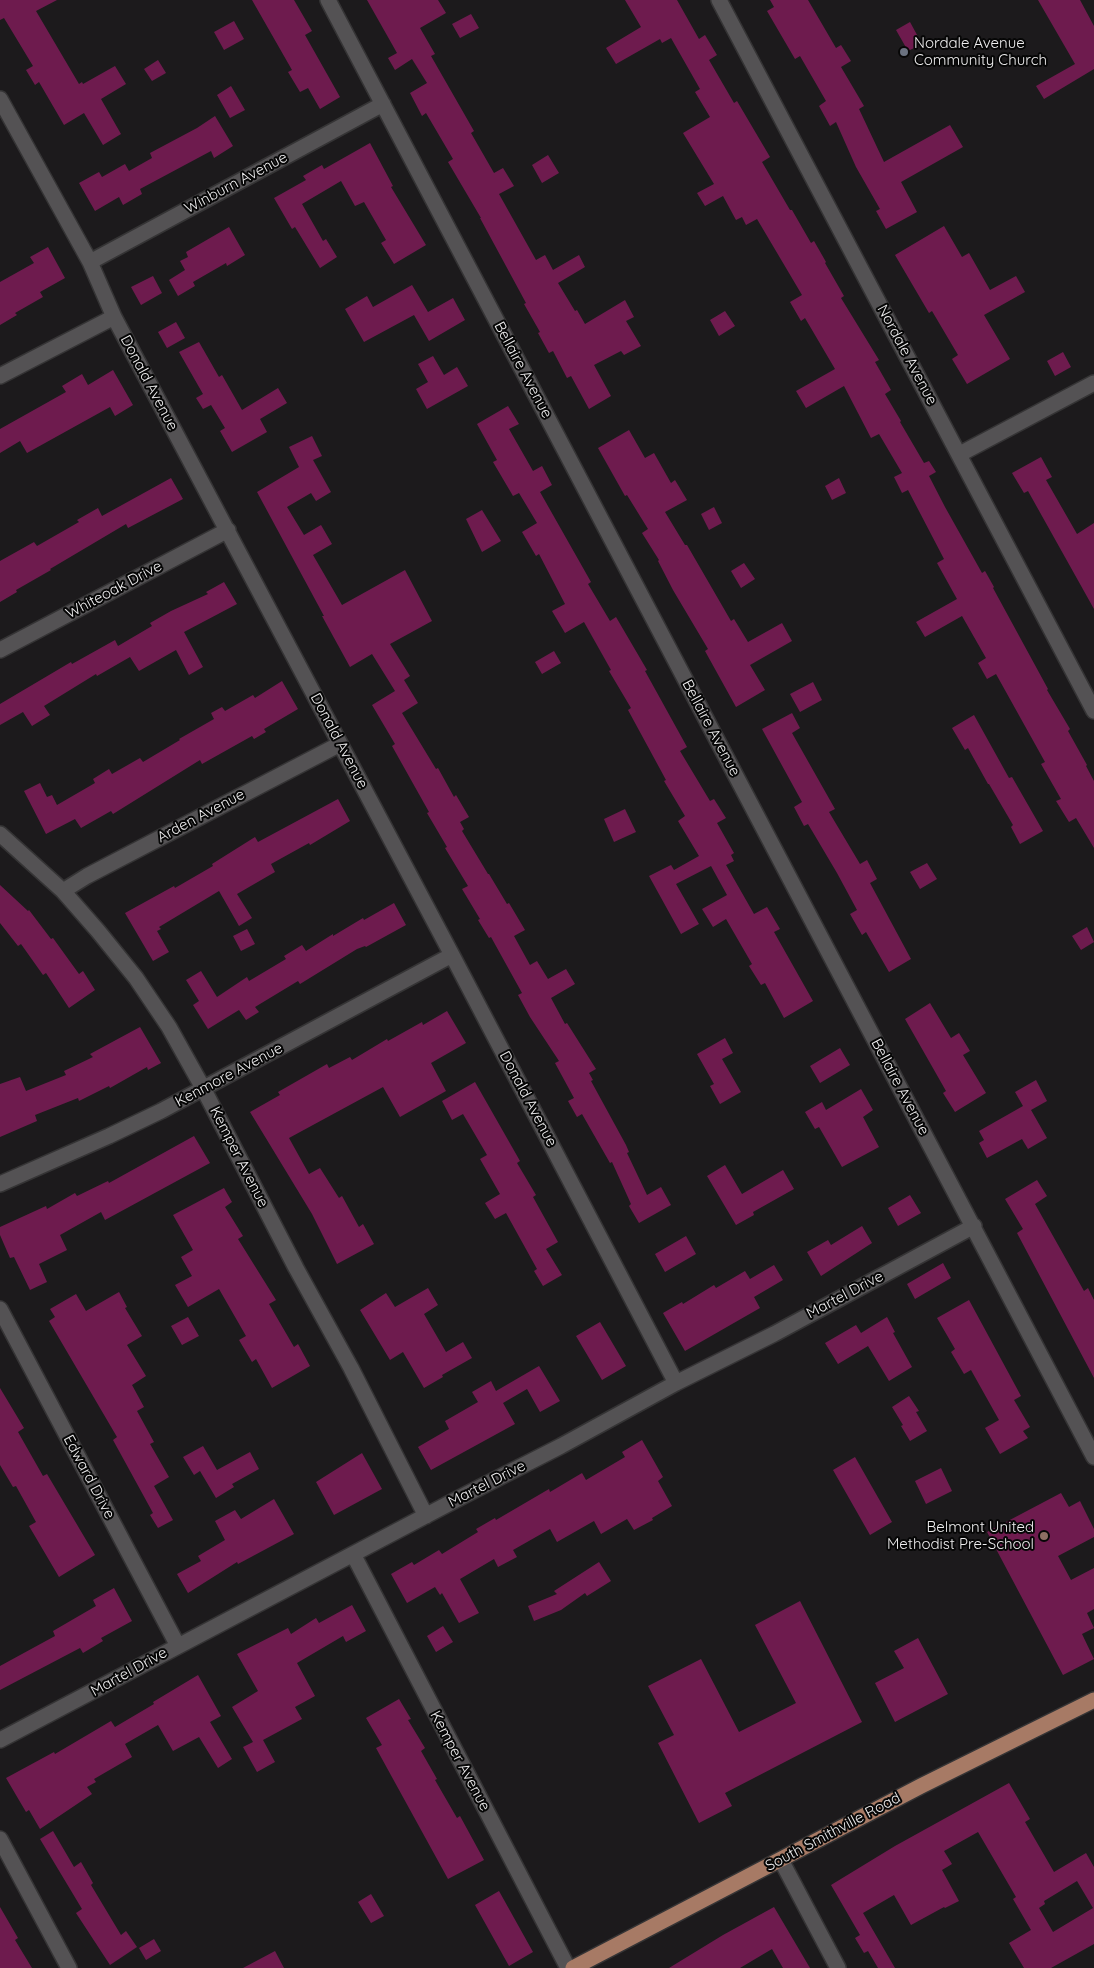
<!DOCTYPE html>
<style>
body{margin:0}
canvas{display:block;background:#1c1a1c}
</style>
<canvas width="1094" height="1968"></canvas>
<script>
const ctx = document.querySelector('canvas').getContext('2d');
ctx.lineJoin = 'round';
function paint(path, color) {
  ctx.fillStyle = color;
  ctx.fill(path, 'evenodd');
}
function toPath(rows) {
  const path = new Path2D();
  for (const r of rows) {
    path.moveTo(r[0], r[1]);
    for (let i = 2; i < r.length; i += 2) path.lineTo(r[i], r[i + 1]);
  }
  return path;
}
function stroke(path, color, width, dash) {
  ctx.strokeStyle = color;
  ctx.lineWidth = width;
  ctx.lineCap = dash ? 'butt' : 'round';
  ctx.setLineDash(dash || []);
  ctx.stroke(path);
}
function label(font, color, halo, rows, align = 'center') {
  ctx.font = font + ' Quicksand,sans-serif';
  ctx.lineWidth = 4;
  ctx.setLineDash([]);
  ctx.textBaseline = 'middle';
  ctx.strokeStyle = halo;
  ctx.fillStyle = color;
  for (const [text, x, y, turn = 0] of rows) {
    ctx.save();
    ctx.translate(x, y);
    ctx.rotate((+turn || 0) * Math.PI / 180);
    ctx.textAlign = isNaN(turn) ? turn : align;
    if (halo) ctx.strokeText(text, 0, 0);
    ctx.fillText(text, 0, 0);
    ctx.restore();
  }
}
paint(toPath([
 [0,0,57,0,36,11,79,84,82,82,83,84,115,66,126,84,101,99,121,134,103,145,84,113,64,125,39,82,35,85,26,70,33,66,4,18,0,20],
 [252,0,294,0,312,31,305,35,340,97,320,109,308,88,300,92,288,72,292,70],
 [367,0,438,0,446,13,420,28,435,54,431,56,474,131,471,133,494,173,503,168,514,186,499,194,536,260,545,255,553,270,579,255,585,267,558,283,575,311,577,310,585,324,625,300,634,317,626,321,641,346,624,355,621,351,594,365,611,396,589,409,571,376,567,378,553,351,549,353,538,333,540,332,524,304,526,303,480,218,481,218,448,162,453,159,426,113,422,116,410,93,427,83,412,59,395,70,388,58,397,53],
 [625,0,677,0,699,39,705,35,717,55,709,60,734,103,737,101,770,157,762,162,790,210,792,210,811,243,814,241,826,262,825,263,844,296,841,298,879,360,875,362,891,390,885,394,901,421,900,422,924,463,929,461,936,472,929,476,945,507,982,573,985,571,994,587,993,588,1048,689,1047,690,1070,729,1068,731,1087,765,1086,766,1094,781,1094,848,1076,818,1069,822,1056,801,1061,799,1041,764,1045,762,996,674,987,679,978,663,986,658,962,616,925,637,916,622,957,599,937,563,944,559,908,490,902,493,894,477,902,473,879,434,871,438,844,386,806,408,796,391,835,369,805,318,801,321,790,302,802,295,757,219,746,225,742,217,736,220,723,196,705,206,697,193,714,184,683,133,710,117,695,92,700,89,671,38,662,43,660,39,616,64,606,48,641,27],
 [770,0,808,0,836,48,841,45,851,61,841,67,864,106,859,109,884,162,950,125,963,147,901,182,917,212,886,229,876,211,880,209,856,167,836,122,830,126,819,106,826,101,800,56,795,59,767,11,774,7],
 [1038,0,1080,0,1094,26,1094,69,1044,99,1036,86,1075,64],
 [471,14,479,28,460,38,452,24],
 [234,21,244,39,224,50,214,32],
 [910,22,922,44,908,51,896,30],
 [158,60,166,73,152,81,144,69],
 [231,86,245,110,230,118,217,95],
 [215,116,233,146,214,158,211,151,140,189,142,194,123,205,119,197,95,211,79,183,99,172,102,177,125,164,129,171,152,158,150,153,197,128],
 [370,143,393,186,391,187,426,245,394,264,381,243,386,240,364,202,355,206,341,181,302,204,323,241,326,239,337,257,320,268,295,227,292,229,274,198,306,180,303,176,322,165,324,169],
 [548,155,559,173,542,183,532,165],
 [944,226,962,257,969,253,990,290,1016,276,1025,292,984,315,1010,359,967,384,952,359,958,355,932,311,929,313,895,255],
 [229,227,245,255,227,266,226,263,193,282,195,286,178,296,169,280,185,270,180,261,188,257,186,252],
 [48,247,65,278,40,292,43,297,15,313,17,315,0,325,0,282,34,263,30,257],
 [153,276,162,293,141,305,131,287],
 [412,285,428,312,453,298,465,320,429,341,414,315,364,342,345,309,367,296,373,307],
 [725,311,735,326,719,336,710,320],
 [176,322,185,338,167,348,158,332],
 [199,342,219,377,222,375,242,410,278,388,287,403,260,419,267,432,232,452,220,431,225,428,211,405,203,409,196,398,203,394,179,352],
 [1063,352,1071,367,1055,376,1047,361],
 [433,356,444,375,457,367,468,386,427,409,416,389,428,382,418,364],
 [113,370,133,405,115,416,110,407,27,453,20,441,0,453,0,429,66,392,62,386,82,374,88,385],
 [508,406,519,424,509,429,533,471,542,466,552,485,540,492,591,582,588,584,610,621,616,617,647,670,645,671,687,747,680,751,710,801,714,799,726,818,717,823,734,853,731,855,734,861,726,865,754,914,767,907,780,929,774,932,813,1001,784,1018,765,983,761,985,749,966,752,964,726,919,713,927,702,909,727,895,711,866,676,884,699,924,681,934,649,876,671,865,674,870,699,856,678,821,685,816,664,781,666,780,628,710,631,708,609,671,611,670,584,622,565,633,552,611,565,604,539,554,536,556,522,532,537,523,519,493,513,496,493,462,497,460,477,424],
 [629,430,645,458,654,453,671,483,675,480,687,500,665,512,685,545,687,545,731,621,734,619,748,642,782,623,792,641,750,665,765,690,736,707,705,651,708,649,673,590,658,561,659,560,642,533,648,529,627,495,625,496,598,448],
 [312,436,322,456,313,460,331,492,316,501,311,493,287,507,304,535,321,525,332,544,313,555,342,605,405,570,432,621,390,644,410,676,404,680,418,703,402,713,436,769,438,768,454,797,456,795,469,817,460,822,464,829,462,831,488,874,489,874,507,904,509,903,525,930,514,936,530,965,537,961,548,979,566,969,575,984,551,998,565,1024,567,1023,596,1069,589,1073,593,1080,591,1081,626,1145,629,1152,627,1153,647,1195,661,1187,671,1205,639,1223,629,1206,631,1204,612,1162,610,1163,582,1114,577,1117,568,1101,574,1098,555,1063,559,1061,530,1017,518,995,522,993,491,937,489,938,478,920,480,919,462,889,468,886,445,848,447,847,427,813,429,812,392,746,395,744,372,705,395,691,372,654,350,667,322,616,324,616,257,492,299,467,289,447],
 [1041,457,1052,477,1046,480,1077,534,1094,523,1094,609,1028,491,1024,493,1012,473],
 [171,478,183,499,128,528,126,524,50,569,51,570,16,590,17,592,0,602,0,561,34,542,37,546,79,522,77,520,98,508,102,516],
 [839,478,846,493,832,500,825,486],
 [714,507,722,523,709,530,701,514],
 [482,510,501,541,482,552,466,519],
 [744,563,755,579,741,588,731,571],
 [224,582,237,604,184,632,203,667,189,675,176,650,139,671,130,657,97,676,96,674,44,706,50,715,32,726,23,712,0,725,0,704,71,662,72,664,115,640,118,646,152,626,150,623,171,611,208,594,206,592],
 [554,651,561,663,542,674,535,662],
 [282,681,298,709,264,729,266,732,254,739,252,736,202,764,200,760,113,814,111,811,81,828,75,819,46,834,24,791,40,783,47,797,52,795,57,805,95,783,93,779,109,769,112,774,140,758,143,762,180,740,179,739,214,719,211,713,222,707,225,711,253,695,255,698],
 [813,682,822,700,800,712,790,694],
 [792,713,800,728,792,733,835,809,829,812,860,864,867,860,877,879,870,883,911,959,889,972,866,932,862,935,850,914,857,910,837,873,808,824,804,826,794,807,802,802,762,729],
 [974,715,1009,778,1012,777,1043,831,1020,844,1011,827,1013,825,989,784,988,784,968,748,965,750,952,728],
 [338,799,350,821,310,845,309,843,271,864,275,872,237,894,252,918,239,926,219,891,159,927,161,929,157,931,169,952,153,961,125,913,174,886,175,888,213,866,212,864,255,837,258,842],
 [625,809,636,832,614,842,604,819],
 [927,863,937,879,920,889,910,872],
 [0,885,28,911,29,910,51,939,53,938,79,974,83,971,95,990,69,1008,46,973,43,975,21,944,18,946,0,923],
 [394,903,406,925,366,947,365,946,357,949,300,984,298,981,255,1007,259,1012,246,1020,239,1010,208,1029,193,1005,199,1001,186,980,201,971,217,997,247,977,249,981,286,959,284,956,302,945,306,951,333,934,333,936,363,918,364,920],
 [1087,927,1094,942,1081,950,1072,936],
 [247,929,255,944,241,951,233,936],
 [930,1003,951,1038,959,1033,970,1051,963,1055,986,1093,955,1112,943,1093,946,1091,905,1019],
 [447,1011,466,1043,431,1063,446,1091,400,1117,383,1087,289,1138,309,1174,320,1168,339,1198,342,1196,359,1227,363,1224,374,1244,337,1264,312,1214,250,1112,280,1095,278,1092,327,1064,329,1068,350,1057,352,1060,387,1039,388,1041,422,1022,423,1025],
 [140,1027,161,1063,148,1070,147,1067,110,1088,109,1086,79,1101,78,1098,35,1115,37,1121,0,1137,0,1084,20,1077,26,1091,66,1075,64,1071,93,1057,90,1054],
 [725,1038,733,1053,722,1059,741,1092,720,1104,710,1086,714,1084,697,1054],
 [840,1048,850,1065,820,1083,810,1066],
 [1036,1080,1047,1101,1031,1110,1047,1138,1028,1149,1022,1139,987,1158,979,1143,984,1140,979,1131,1023,1106,1015,1092],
 [475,1082,520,1161,517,1163,536,1195,533,1197,558,1242,546,1249,562,1275,543,1286,534,1271,537,1269,506,1213,495,1219,485,1203,500,1194,480,1159,487,1155,463,1114,452,1120,442,1101],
 [861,1089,873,1110,863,1117,879,1147,842,1167,819,1127,815,1129,805,1112,822,1102,826,1110],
 [194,1136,210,1163,105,1220,101,1212,60,1235,67,1250,39,1264,47,1282,30,1290,14,1257,10,1258,0,1235,0,1227,46,1206,47,1209,75,1193,77,1196,108,1181,109,1183],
 [725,1165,742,1194,783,1170,794,1189,753,1212,754,1215,736,1225,707,1176],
 [1037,1180,1047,1196,1035,1204,1084,1291,1088,1288,1094,1300,1094,1378,1017,1233,1023,1229,1005,1199],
 [224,1188,232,1202,225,1207,243,1236,238,1239,276,1300,269,1304,294,1347,298,1344,310,1366,272,1388,256,1359,252,1362,239,1340,246,1336,219,1289,188,1307,175,1285,192,1276,181,1257,193,1250,173,1215],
 [910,1195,921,1213,898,1226,888,1208],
 [862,1226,872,1243,821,1276,807,1252,828,1240,831,1245],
 [686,1236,696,1254,665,1272,655,1254],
 [943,1263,951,1278,915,1299,907,1284],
 [774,1265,783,1280,754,1297,760,1308,685,1351,663,1313,682,1302,683,1304,714,1285,716,1288,745,1271,750,1279],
 [428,1288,438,1305,424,1314,446,1352,463,1342,472,1358,442,1375,443,1377,424,1388,403,1352,390,1360,360,1310,386,1293,395,1307],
 [119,1292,127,1307,125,1308,142,1336,127,1345,146,1376,132,1385,144,1407,137,1411,154,1442,150,1444,169,1477,154,1486,173,1520,158,1528,150,1515,153,1513,113,1440,117,1437,49,1321,55,1317,50,1309,76,1294,86,1311],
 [969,1300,1021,1396,1014,1400,1030,1427,1023,1431,1028,1438,1000,1454,985,1428,999,1420,971,1370,964,1374,951,1352,955,1349,937,1318],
 [188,1317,199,1336,182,1345,171,1326],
 [887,1317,895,1332,893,1333,912,1367,889,1381,868,1346,838,1364,825,1343,856,1325,861,1333],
 [600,1322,626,1366,602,1380,576,1336],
 [539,1366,560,1401,540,1412,527,1389,503,1403,515,1424,431,1470,418,1447,449,1429,445,1421,478,1402,472,1392,491,1381,496,1391],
 [0,1388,24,1428,18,1432,43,1476,47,1474,95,1555,59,1577,29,1526,36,1522,16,1486,13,1487,0,1465],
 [909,1396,919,1411,916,1412,927,1431,910,1441,901,1426,903,1425,892,1407],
 [642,1440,663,1477,658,1481,672,1506,652,1518,653,1520,634,1530,627,1519,601,1534,594,1521,557,1542,550,1529,513,1550,517,1557,498,1567,494,1559,460,1579,479,1613,459,1623,442,1593,440,1595,435,1587,407,1603,391,1574,412,1562,414,1565,439,1550,442,1554,478,1532,476,1529,495,1518,496,1520,549,1489,550,1492,582,1473,586,1480,625,1457,622,1452],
 [203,1446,217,1470,250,1452,259,1469,232,1484,234,1487,216,1498,200,1471,194,1475,183,1457],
 [362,1453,382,1489,334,1515,316,1482],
 [855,1457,892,1522,870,1535,833,1470],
 [941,1468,952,1491,926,1504,915,1481],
 [1061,1493,1069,1507,1080,1501,1094,1529,1094,1537,1058,1556,1071,1580,1094,1568,1094,1609,1087,1613,1094,1628,1082,1634,1094,1659,1063,1675,987,1532],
 [274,1499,294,1534,238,1564,237,1562,188,1593,177,1574,201,1561,198,1556,225,1540,215,1521,235,1510,241,1519],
 [599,1562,611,1581,587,1596,585,1593,561,1610,534,1621,528,1606,557,1594,554,1591],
 [114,1588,132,1621,101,1638,103,1641,83,1653,80,1648,0,1690,0,1666,55,1636,53,1631,96,1606,93,1600],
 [800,1601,862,1722,725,1793,732,1806,699,1823,658,1743,674,1735,648,1686,701,1659,739,1732,796,1703,755,1625],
 [352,1605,366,1631,346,1642,343,1636,297,1663,315,1696,295,1707,302,1719,263,1740,275,1762,257,1772,243,1747,253,1742,232,1707,258,1691,237,1654,288,1628,291,1634,316,1618,319,1623],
 [443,1626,453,1642,436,1652,427,1636],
 [918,1638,948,1694,895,1722,875,1683,904,1668,894,1651],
 [198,1675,221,1716,210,1722,232,1759,218,1768,199,1737,173,1751,158,1725,125,1744,132,1757,94,1779,96,1782,87,1787,92,1794,40,1829,29,1810,26,1812,6,1778,54,1752,55,1754,111,1721,115,1727,154,1704,153,1702],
 [399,1699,411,1719,408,1720,425,1748,421,1751,437,1779,435,1780,457,1818,460,1816,484,1860,448,1879,376,1748,382,1745,366,1718],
 [1009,1783,1030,1819,1025,1822,1054,1872,1086,1853,1094,1867,1094,1944,1051,1968,1024,1968,1009,1943,1031,1930,1013,1899,1016,1897,978,1832,944,1851,952,1864,942,1870,959,1901,945,1908,944,1907,911,1925,894,1895,863,1913,895,1968,878,1968,868,1951,864,1953,855,1938,860,1935,831,1885,895,1846],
 [1077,1881,1093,1908,1053,1932,1039,1908,1045,1904,1044,1901],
 [53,1831,74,1867,81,1862,93,1883,91,1885,121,1935,126,1931,137,1947,110,1965,76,1913,82,1909,40,1839],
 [499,1891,533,1952,509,1966,475,1905],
 [371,1894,384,1916,371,1923,358,1902],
 [0,1907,18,1938,15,1940,32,1968,0,1968],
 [774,1907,810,1968,783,1968,772,1949,740,1968,669,1968,723,1935],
 [154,1939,161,1951,146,1960,139,1948],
 [275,1951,284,1968,243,1968]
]), '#6e1b4e');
const minor = toPath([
 [328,0,1094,1457],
 [719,0,1094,711],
 [0,99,90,262,114,317,452,955,676,1383],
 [90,262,383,104],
 [0,376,114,317],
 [960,454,1094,383],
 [0,650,228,530],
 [0,834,63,891,98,931,136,978,169,1027,203,1088,296,1268,351,1368,426,1516],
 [63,891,87,876,340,744],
 [0,1184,109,1136,161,1111,452,955],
 [0,1309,178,1646],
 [353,1554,568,1968],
 [0,1740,467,1494,561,1446,676,1383,774,1334,974,1226],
 [0,1839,69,1968],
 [781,1860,838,1968]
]);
const major = toPath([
 [573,1968,921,1786,1094,1700]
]);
stroke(minor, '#353435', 18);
stroke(major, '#353435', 18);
stroke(minor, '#545254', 15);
stroke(major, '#a77a65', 15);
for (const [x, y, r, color] of [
 [904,52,5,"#6b7280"],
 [1044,1536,5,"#8d6e63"]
]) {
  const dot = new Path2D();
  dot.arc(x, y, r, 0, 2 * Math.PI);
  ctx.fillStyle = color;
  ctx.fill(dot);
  stroke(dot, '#060606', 2);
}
label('15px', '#efeeef', '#060606', [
 ["Nordale Avenue",914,43],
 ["Community Church",914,60],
 ["Belmont United",1034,1527,"right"],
 ["Methodist Pre-School",1034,1544,"right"]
], 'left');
label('15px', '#efeeef', '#060606', [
 ["Winburn Avenue",236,183,-28],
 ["Nordale Avenue",907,355,62],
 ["Bellaire Avenue",523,370,62],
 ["Donald Avenue",149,383,62],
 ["Whiteoak Drive",114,590,-28],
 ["Bellaire Avenue",711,728,62],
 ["Donald Avenue",339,741,62],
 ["Arden Avenue",201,816,-28],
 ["Kenmore Avenue",229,1075,-28],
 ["Bellaire Avenue",900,1087,62],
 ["Donald Avenue",528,1099,62],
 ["Kemper Avenue",239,1157,63],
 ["Martel Drive",845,1295,-28],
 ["Edward Drive",89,1477,62],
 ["Martel Drive",487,1484,-27],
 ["Martel Drive",129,1672,-29],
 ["Kemper Avenue",460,1761,62],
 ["South Smithville Road",833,1832,-28]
]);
</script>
